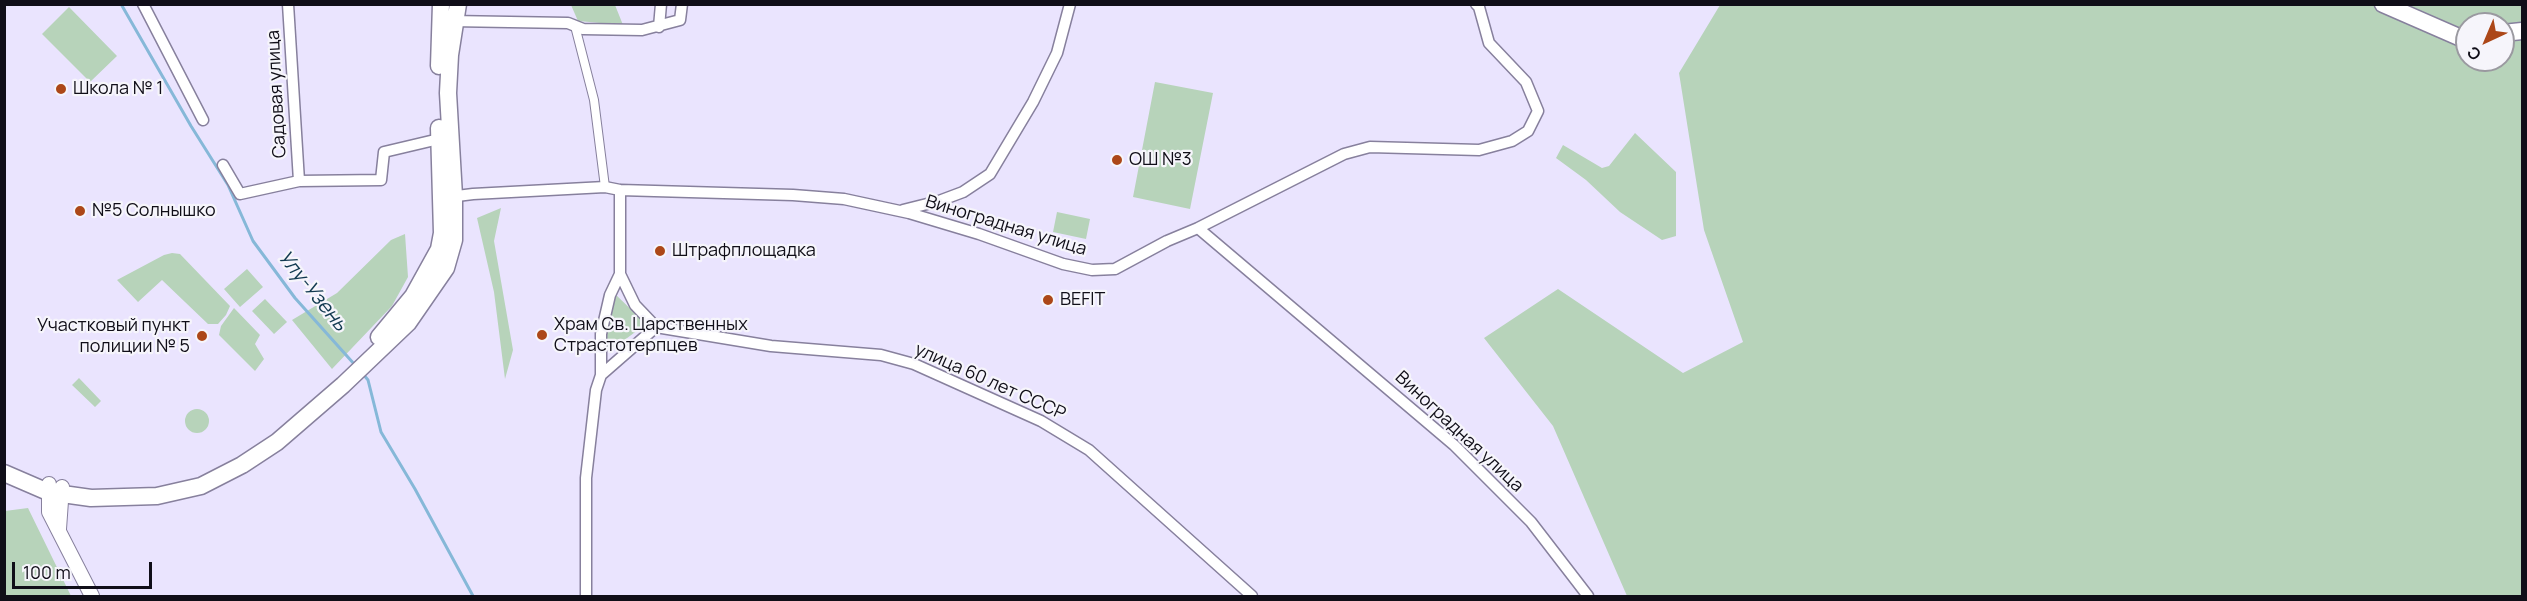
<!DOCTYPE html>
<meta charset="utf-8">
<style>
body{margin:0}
#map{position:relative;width:2527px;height:601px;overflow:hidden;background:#eae4fe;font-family:Manrope,sans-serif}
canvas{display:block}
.frame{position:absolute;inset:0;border:6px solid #100e18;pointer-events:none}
.north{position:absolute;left:2455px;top:12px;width:60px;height:60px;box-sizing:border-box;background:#f6f5fb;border:2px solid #9a99a0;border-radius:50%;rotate:224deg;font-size:16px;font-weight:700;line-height:24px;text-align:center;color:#100e18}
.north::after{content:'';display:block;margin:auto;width:21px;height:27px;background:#ac4718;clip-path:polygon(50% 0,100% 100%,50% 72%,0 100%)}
.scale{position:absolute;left:12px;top:562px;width:140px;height:27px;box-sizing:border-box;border:3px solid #100e18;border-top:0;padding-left:8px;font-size:18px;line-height:21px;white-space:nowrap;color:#100e18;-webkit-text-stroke:4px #f6f5fb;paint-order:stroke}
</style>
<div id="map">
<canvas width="2527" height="601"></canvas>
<div class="frame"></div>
<div class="north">С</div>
<div class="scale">100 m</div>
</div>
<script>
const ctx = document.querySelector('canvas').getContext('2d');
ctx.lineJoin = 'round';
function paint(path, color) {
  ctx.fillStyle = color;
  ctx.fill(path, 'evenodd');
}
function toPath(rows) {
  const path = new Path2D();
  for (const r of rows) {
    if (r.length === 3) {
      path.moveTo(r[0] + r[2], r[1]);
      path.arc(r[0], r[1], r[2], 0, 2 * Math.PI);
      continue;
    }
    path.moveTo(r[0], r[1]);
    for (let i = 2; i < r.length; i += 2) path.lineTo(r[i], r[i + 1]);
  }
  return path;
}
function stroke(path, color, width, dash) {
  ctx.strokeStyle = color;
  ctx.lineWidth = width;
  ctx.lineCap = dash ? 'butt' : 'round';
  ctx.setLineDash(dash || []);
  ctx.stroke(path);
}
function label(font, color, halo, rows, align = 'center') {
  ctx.font = font + ' Manrope,sans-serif';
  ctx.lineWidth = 4.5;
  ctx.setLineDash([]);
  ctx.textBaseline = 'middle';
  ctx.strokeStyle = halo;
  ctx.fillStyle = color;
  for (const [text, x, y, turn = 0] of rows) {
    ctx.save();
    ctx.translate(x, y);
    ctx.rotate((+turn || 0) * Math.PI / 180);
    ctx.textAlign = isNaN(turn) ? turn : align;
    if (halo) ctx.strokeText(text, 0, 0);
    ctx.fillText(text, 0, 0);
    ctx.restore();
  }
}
paint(toPath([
 [571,5,615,5,623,25,578,21],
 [1720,5,2522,5,2522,596,1627,596,1553,426,1484,338,1558,289,1683,373,1743,342,1704,230,1679,73],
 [2467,24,2503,24,2503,60,2467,60],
 [69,7,117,56,90,82,42,34],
 [1155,82,1213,93,1190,209,1133,197],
 [1635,133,1676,172,1676,236,1662,240,1620,212,1586,180,1556,158,1563,145,1602,168,1609,166],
 [501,208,494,241,513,350,505,379,494,292,477,218],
 [1057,212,1090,219,1086,239,1053,232],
 [405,234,408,277,392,306,332,369,292,320,337,293,391,240],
 [172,253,180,254,230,306,226,315,218,324,208,324,162,280,138,302,117,280,164,255],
 [247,269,263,287,240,307,224,289],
 [614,293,643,321,642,327,615,347,607,348,604,343],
 [265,299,287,322,274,334,252,311],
 [234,308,260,335,255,344,264,359,255,371,219,335,221,326],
 [79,378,101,401,95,407,72,385],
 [197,421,12],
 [28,508,71,596,5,596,5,511]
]), '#b7d3ba');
stroke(toPath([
 [121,4,191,126,228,185,253,241,295,298,355,365],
 [363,374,368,380,381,432,415,489,473,596]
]), '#86b8d8', 3);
const pedestrian = toPath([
 [575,26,594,100,605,187]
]);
const minor = toPath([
 [143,4,203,120],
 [288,4,299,181],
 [451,21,568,23,583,29,642,30,680,20,682,4],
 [659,27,661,4],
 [223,165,240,194,299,181,381,180,384,152,439,139],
 [449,197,473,194,605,187,620,190,793,195,844,199,909,213,979,234,1063,264,1092,270,1115,269,1167,241,1198,228,1454,445,1531,522,1588,596],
 [903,210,939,201,963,192,990,174,1033,102,1057,53,1070,4],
 [1198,228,1344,154,1370,147,1479,150,1512,141,1528,131,1538,111,1526,82,1489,43,1479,7,1476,4],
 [620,274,635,305,656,327],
 [601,375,656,327,771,346,881,355,914,364,1041,421,1089,450,1252,596],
 [586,596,586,478,596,390,601,375,601,334,610,295,620,274,620,190]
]);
const tertiary = toPath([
 [49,484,49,512,92,596],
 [59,529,62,487]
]);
const trunk = toPath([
 [2383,4,2461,38,2467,37],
 [2503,33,2522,31],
 [439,66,441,4],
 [379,337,413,296,439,249,442,233,439,128],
 [4,473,48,492,91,498,157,496,201,486,242,465,277,442,343,385,408,323,446,268,454,240,454,196,448,93,450,55,458,4]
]);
stroke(pedestrian, '#87809d', 10);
stroke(minor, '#87809d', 13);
stroke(tertiary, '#87809d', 16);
stroke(trunk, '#87809d', 19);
stroke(pedestrian, '#fff', 8);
stroke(minor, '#fff', 10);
stroke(tertiary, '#fff', 14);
stroke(trunk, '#fff', 16);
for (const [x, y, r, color] of [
 [61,89,6,"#ac4718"],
 [1117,160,6,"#ac4718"],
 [80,211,6,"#ac4718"],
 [660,251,6,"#ac4718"],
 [1048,300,6,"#ac4718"],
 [542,335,6,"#ac4718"],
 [202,336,6,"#ac4718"]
]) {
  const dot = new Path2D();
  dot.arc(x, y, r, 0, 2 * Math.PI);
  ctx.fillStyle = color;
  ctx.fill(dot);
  stroke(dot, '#f6f5fb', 2);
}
label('18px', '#100e18', '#f6f5fb', [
 ["Школа № 1",73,89],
 ["ОШ №3",1129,160],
 ["№5 Солнышко",92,211],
 ["Штрафплощадка",672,251],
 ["BEFIT",1060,300],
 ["Храм Св. Царственных",554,325],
 ["Страстотерпцев",554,346],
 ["Участковый пункт",190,326,"right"],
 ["полиции № 5",190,347,"right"]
], 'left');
label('18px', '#100e18', '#f6f5fb', [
 ["Садовая улица",277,94,-93],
 ["Виноградная улица",1006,226,17],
 ["улица 60 лет СССР",990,382,24],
 ["Виноградная улица",1459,432,43]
]);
label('italic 20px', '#113950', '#f6f5fb', [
 ["Улу-Узень",312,291,51]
]);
</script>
